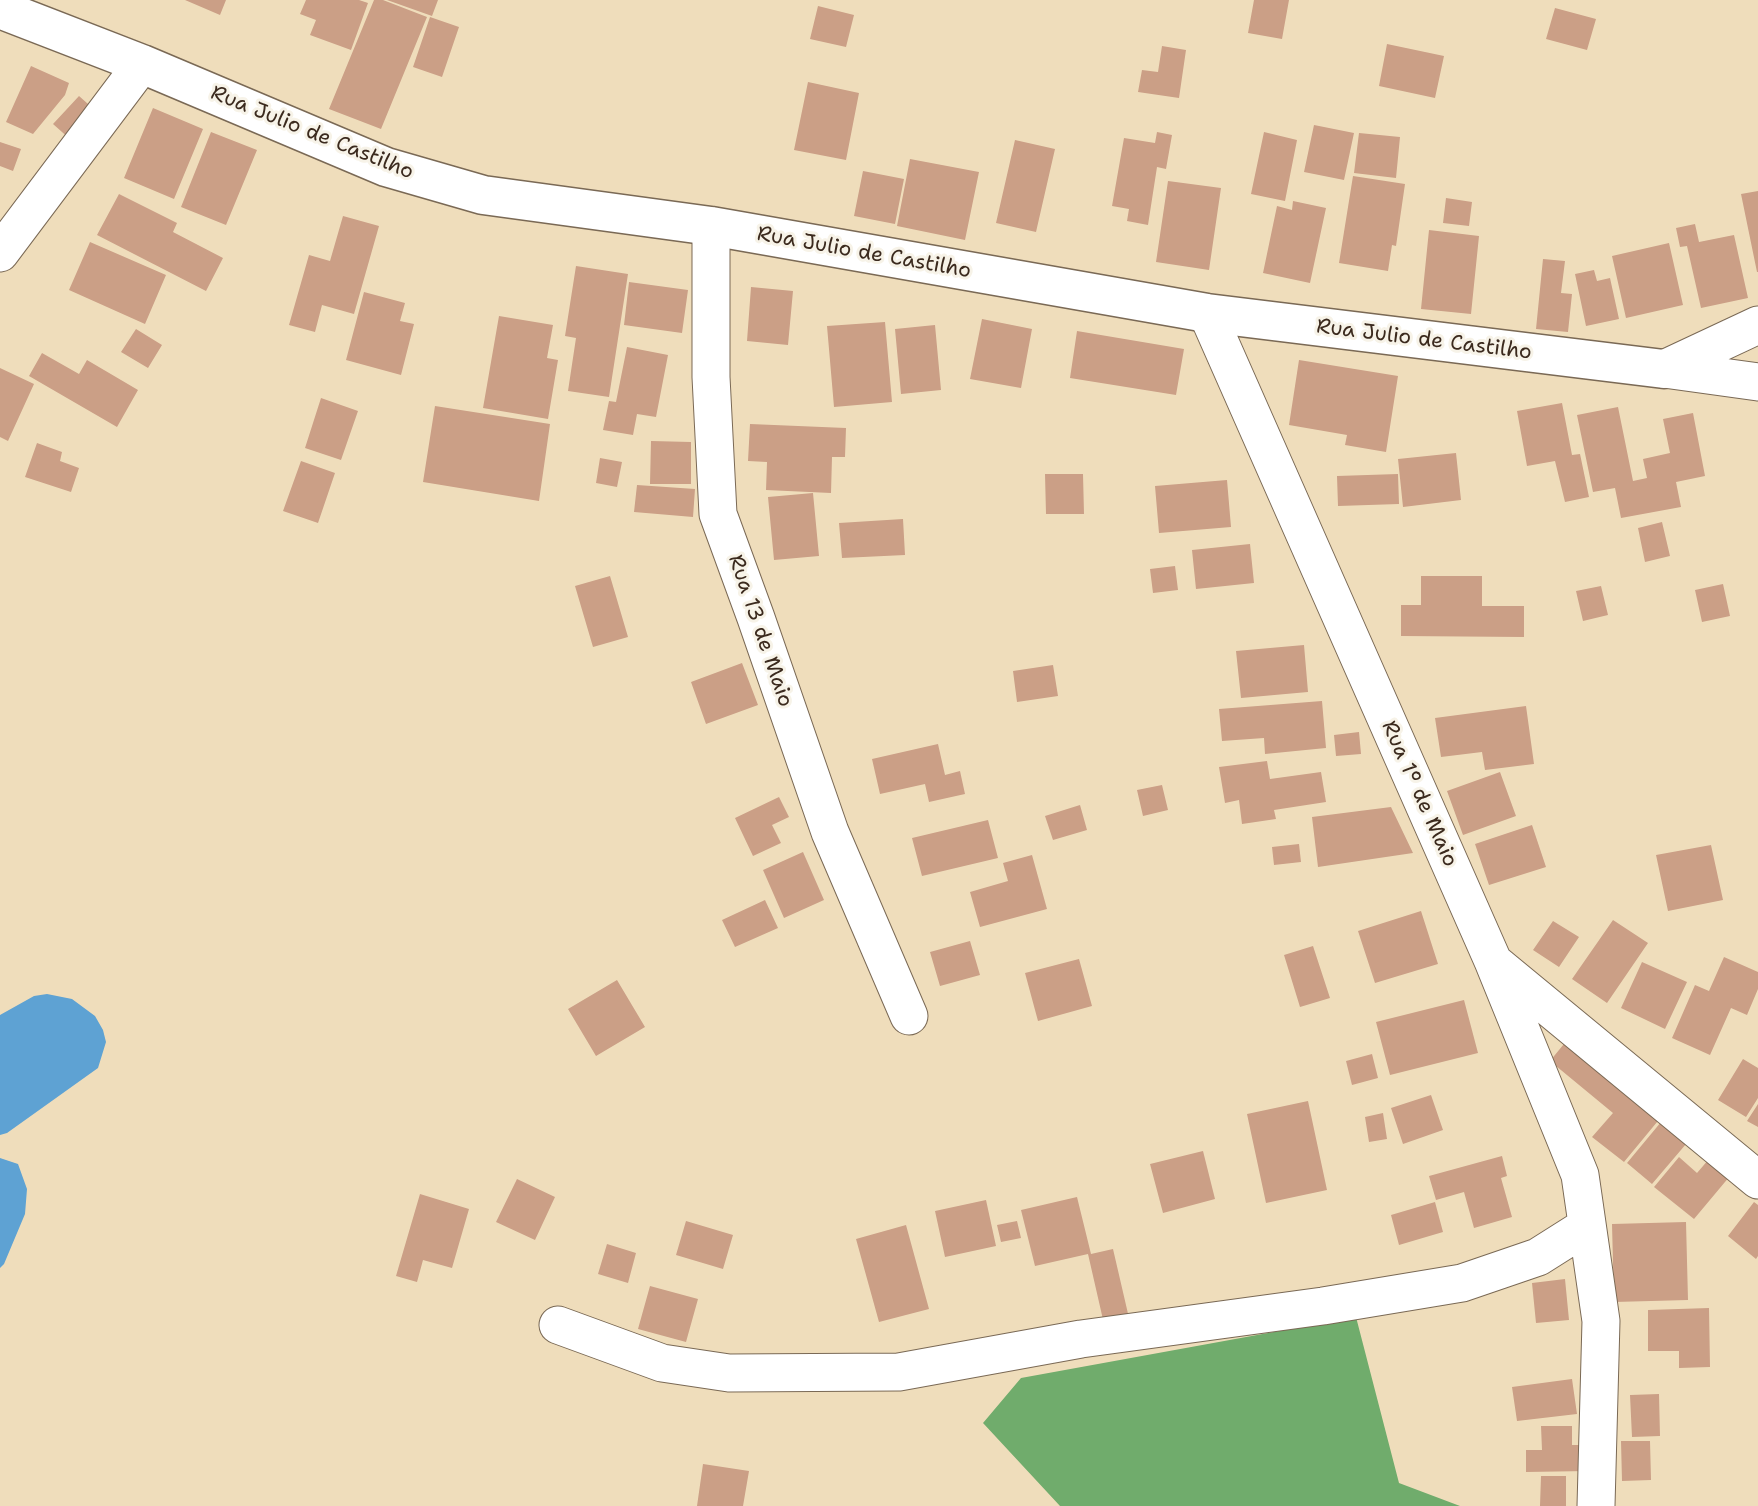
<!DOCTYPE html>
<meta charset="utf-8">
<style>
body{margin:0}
canvas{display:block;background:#efddbb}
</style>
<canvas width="1758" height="1506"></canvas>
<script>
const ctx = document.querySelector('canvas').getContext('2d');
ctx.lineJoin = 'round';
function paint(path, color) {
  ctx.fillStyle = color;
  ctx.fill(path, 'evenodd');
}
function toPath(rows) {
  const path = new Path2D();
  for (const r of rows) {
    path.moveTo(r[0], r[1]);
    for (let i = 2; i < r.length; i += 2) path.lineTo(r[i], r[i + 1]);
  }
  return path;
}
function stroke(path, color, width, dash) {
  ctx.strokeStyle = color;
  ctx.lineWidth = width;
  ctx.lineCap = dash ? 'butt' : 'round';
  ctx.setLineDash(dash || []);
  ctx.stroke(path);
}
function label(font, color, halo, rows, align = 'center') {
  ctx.font = font + ' "Shantell Sans",sans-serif';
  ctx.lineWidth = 6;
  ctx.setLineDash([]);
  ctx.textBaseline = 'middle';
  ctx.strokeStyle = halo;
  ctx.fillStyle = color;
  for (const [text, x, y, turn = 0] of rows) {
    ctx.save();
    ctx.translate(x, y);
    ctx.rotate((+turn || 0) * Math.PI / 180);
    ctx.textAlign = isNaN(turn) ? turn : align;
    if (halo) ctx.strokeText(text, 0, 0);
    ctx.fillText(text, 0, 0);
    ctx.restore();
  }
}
paint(toPath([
 [1356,1317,1399,1483,1460,1506,1060,1506,983,1423,1021,1378]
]), '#70ac6c');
paint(toPath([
 [47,994,72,999,95,1016,103,1030,106,1042,98,1068,7,1133,0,1135,0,1015,34,996],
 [0,1158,18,1164,27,1189,25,1214,4,1264,0,1268]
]), '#5ea2d3');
paint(toPath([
 [185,0,226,0,220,15],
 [306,0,359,0,368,3,351,50,310,35,316,20,300,14],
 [374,0,383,0,427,17,381,129,329,109],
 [387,0,438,0,432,16],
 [1254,0,1289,0,1282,39,1248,33],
 [818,6,854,15,846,47,810,39],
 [1555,8,1596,19,1587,50,1546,39],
 [430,17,459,27,442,77,413,67],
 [1387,44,1444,56,1435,98,1379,86],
 [1162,46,1186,50,1179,98,1138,92,1142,70,1158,72],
 [31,66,69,83,65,95,33,134,6,122],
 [808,82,859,93,846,160,794,150],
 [79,96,96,111,71,140,53,124],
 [153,108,203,129,174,199,124,178],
 [1314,125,1354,133,1344,180,1304,172],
 [211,132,257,150,226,225,181,207],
 [1157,132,1172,135,1166,169,1157,167,1148,225,1127,221,1129,209,1112,206,1124,138,1155,143],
 [1264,132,1297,140,1285,201,1251,194],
 [1359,133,1400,137,1396,178,1354,173],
 [1015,140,1055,149,1036,232,996,223],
 [0,142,21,149,13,171,0,166],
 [910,159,979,172,965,240,897,226],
 [863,171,904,179,895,224,854,216],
 [1353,176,1405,184,1396,246,1392,245,1388,271,1339,263],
 [1168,181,1221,188,1209,270,1156,262],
 [1758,191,1758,272,1757,272,1741,194],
 [119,194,177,223,173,232,223,258,206,291,97,235],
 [1446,198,1472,202,1469,226,1443,223],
 [1293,201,1326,208,1310,283,1263,273,1277,206,1292,210],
 [343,216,379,226,354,314,322,305,315,332,289,325,309,255,330,261],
 [1695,224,1699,242,1734,235,1748,298,1701,308,1687,246,1680,247,1676,228],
 [1429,230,1479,236,1471,314,1421,309],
 [90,242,166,275,145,324,69,290],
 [1669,243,1683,305,1626,318,1612,256],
 [1543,259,1565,261,1561,293,1572,294,1568,332,1536,329],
 [576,266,628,274,609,397,568,391,576,338,565,336],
 [1594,270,1597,281,1610,278,1619,319,1586,326,1575,274],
 [629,282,688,290,682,333,624,325],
 [751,287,793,291,788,345,747,341],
 [364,292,405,303,400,321,414,324,401,375,346,360],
 [499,316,553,325,547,358,558,360,548,419,483,408],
 [982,319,1032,329,1021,388,970,379],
 [885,322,892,402,834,407,827,326],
 [935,325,941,390,901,394,895,329],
 [136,329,162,345,148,368,121,352],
 [1077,331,1184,349,1176,395,1070,378],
 [627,347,668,355,656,417,637,414,633,435,603,430,609,401,616,402],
 [42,353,79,374,87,360,138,390,117,427,29,376],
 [1299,360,1398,376,1386,452,1345,445,1347,435,1289,425],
 [0,368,34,384,8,441,0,437],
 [321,398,358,411,341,460,305,448],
 [1562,403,1572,455,1580,454,1589,497,1565,502,1555,461,1527,466,1517,411],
 [435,406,550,424,539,501,423,482],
 [1618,407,1633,481,1647,478,1643,459,1670,453,1663,419,1693,413,1705,476,1676,482,1681,507,1621,518,1615,488,1593,492,1577,415],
 [750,424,846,428,845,457,832,457,831,493,766,490,767,462,748,461],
 [651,441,691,442,691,484,650,484],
 [37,443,62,452,60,461,79,468,71,492,25,477],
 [1456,453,1461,500,1403,507,1398,459],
 [600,458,622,462,617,487,596,483],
 [301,461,335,473,318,523,283,511],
 [1045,474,1083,474,1084,514,1046,514],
 [1398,474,1399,504,1338,506,1337,476],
 [1227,480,1231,527,1159,533,1155,486],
 [637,485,695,489,693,517,634,512],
 [813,493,819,556,774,560,768,497],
 [903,519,905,555,842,558,839,523],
 [1662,522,1670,556,1645,562,1638,528],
 [1250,544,1254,583,1196,589,1192,550],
 [1175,566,1178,590,1153,593,1150,569],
 [610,576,628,637,593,647,575,586],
 [1421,576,1482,576,1482,606,1524,606,1524,637,1401,636,1401,605,1421,605],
 [1723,584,1730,616,1702,622,1695,590],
 [1601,586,1608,615,1583,621,1576,591],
 [1304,645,1308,692,1241,698,1236,651],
 [742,663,758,705,706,724,691,682],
 [1053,665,1058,696,1017,702,1013,671],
 [1322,701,1326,748,1265,754,1264,738,1222,741,1219,709],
 [1526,706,1534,764,1485,770,1482,752,1441,757,1435,718],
 [1359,732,1361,754,1336,756,1334,735],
 [938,744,945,775,960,771,965,794,929,802,925,784,880,794,872,759],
 [1267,761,1270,779,1321,772,1326,802,1274,810,1276,819,1242,824,1239,800,1225,803,1219,767],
 [1500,772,1516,816,1463,835,1447,791],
 [1162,785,1168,810,1143,816,1137,790],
 [779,797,789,817,772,825,781,843,753,856,735,818],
 [1080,805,1087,830,1053,840,1045,816],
 [1391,807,1413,853,1318,867,1312,817],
 [988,820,998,858,922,876,912,838],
 [1532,825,1546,867,1489,885,1475,844],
 [1299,844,1301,862,1274,865,1272,847],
 [1711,845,1723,900,1668,911,1656,855],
 [803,852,824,900,784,918,763,870],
 [1032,855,1047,909,980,927,970,892,1008,881,1003,863],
 [765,900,778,928,735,947,722,920],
 [1421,911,1438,964,1375,983,1358,931],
 [1613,920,1648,943,1607,1003,1572,979],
 [1553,921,1579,937,1559,967,1533,950],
 [970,941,980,975,940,986,930,952],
 [1313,946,1330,998,1300,1007,1284,955],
 [1724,957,1758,972,1758,989,1747,1015,1731,1008,1710,1055,1672,1038,1695,985,1709,991],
 [1079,959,1092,1006,1038,1021,1025,973],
 [1642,962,1687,982,1665,1029,1621,1008],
 [617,980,645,1027,596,1056,568,1009],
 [1464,1000,1478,1053,1390,1075,1376,1022],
 [1568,1039,1662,1116,1624,1162,1592,1137,1613,1113,1550,1061],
 [1372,1054,1378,1078,1352,1085,1346,1061],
 [1743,1059,1758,1068,1758,1098,1746,1117,1718,1100],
 [1431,1095,1443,1130,1403,1144,1391,1108],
 [1308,1101,1327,1190,1266,1203,1247,1114],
 [1758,1104,1758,1127,1747,1121],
 [1383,1113,1387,1139,1369,1142,1365,1117],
 [1666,1116,1692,1137,1652,1184,1627,1163],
 [1203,1151,1215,1199,1163,1213,1150,1164],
 [1502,1156,1507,1176,1501,1178,1512,1217,1474,1228,1464,1192,1436,1200,1429,1176],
 [1679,1157,1697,1173,1709,1159,1730,1176,1694,1219,1654,1187],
 [517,1179,555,1197,535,1240,496,1222],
 [420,1194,469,1209,452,1268,423,1260,417,1282,396,1276],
 [1077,1197,1091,1254,1113,1249,1129,1318,1104,1324,1088,1254,1035,1266,1021,1210],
 [986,1200,996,1246,945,1257,935,1211],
 [1435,1202,1443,1232,1399,1245,1391,1215],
 [1754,1202,1758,1205,1758,1256,1756,1259,1728,1236],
 [686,1221,733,1235,723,1269,676,1255],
 [1017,1221,1021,1238,1001,1242,997,1225],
 [1686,1222,1688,1300,1614,1302,1612,1224],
 [906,1225,929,1309,879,1322,856,1239],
 [607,1244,636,1253,628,1283,598,1274],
 [1565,1279,1569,1320,1536,1323,1532,1283],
 [650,1286,698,1299,686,1342,638,1329],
 [1709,1308,1710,1367,1679,1368,1679,1351,1648,1351,1648,1310],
 [1572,1379,1577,1414,1517,1421,1512,1387],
 [1659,1394,1660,1436,1632,1437,1630,1395],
 [1541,1426,1572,1426,1572,1445,1587,1445,1588,1471,1526,1472,1526,1450,1542,1450],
 [1621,1441,1650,1441,1651,1480,1622,1481],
 [703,1464,749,1471,743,1506,697,1506],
 [1541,1476,1566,1476,1566,1506,1540,1506]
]), '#cb9f86');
const street = toPath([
 [711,226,711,377,718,514,756,618,830,832,909,1016],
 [0,253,142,64],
 [1207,313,1493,961,1580,1175,1601,1321,1596,1506],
 [1664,369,1758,325],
 [1664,369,1758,382],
 [1496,964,1758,1180],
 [558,1325,662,1363,729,1373,899,1372,1081,1339,1323,1306,1462,1283,1538,1257,1587,1226]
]);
const secondary = toPath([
 [0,9,142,64,386,167,483,195,711,226,1207,313,1664,369]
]);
stroke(street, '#7a6955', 39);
stroke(secondary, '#7a6955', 41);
stroke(street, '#fff', 37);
stroke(secondary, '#fff', 38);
label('21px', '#3b2a1e', '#f7f3e8', [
 ["Rua Julio de Castilho",312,133,22],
 ["Rua Julio de Castilho",864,253,10],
 ["Rua Julio de Castilho",1424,340,7],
 ["Rua 13 de Maio",760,631,71],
 ["Rua 1º de Maio",1419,794,66]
]);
</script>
